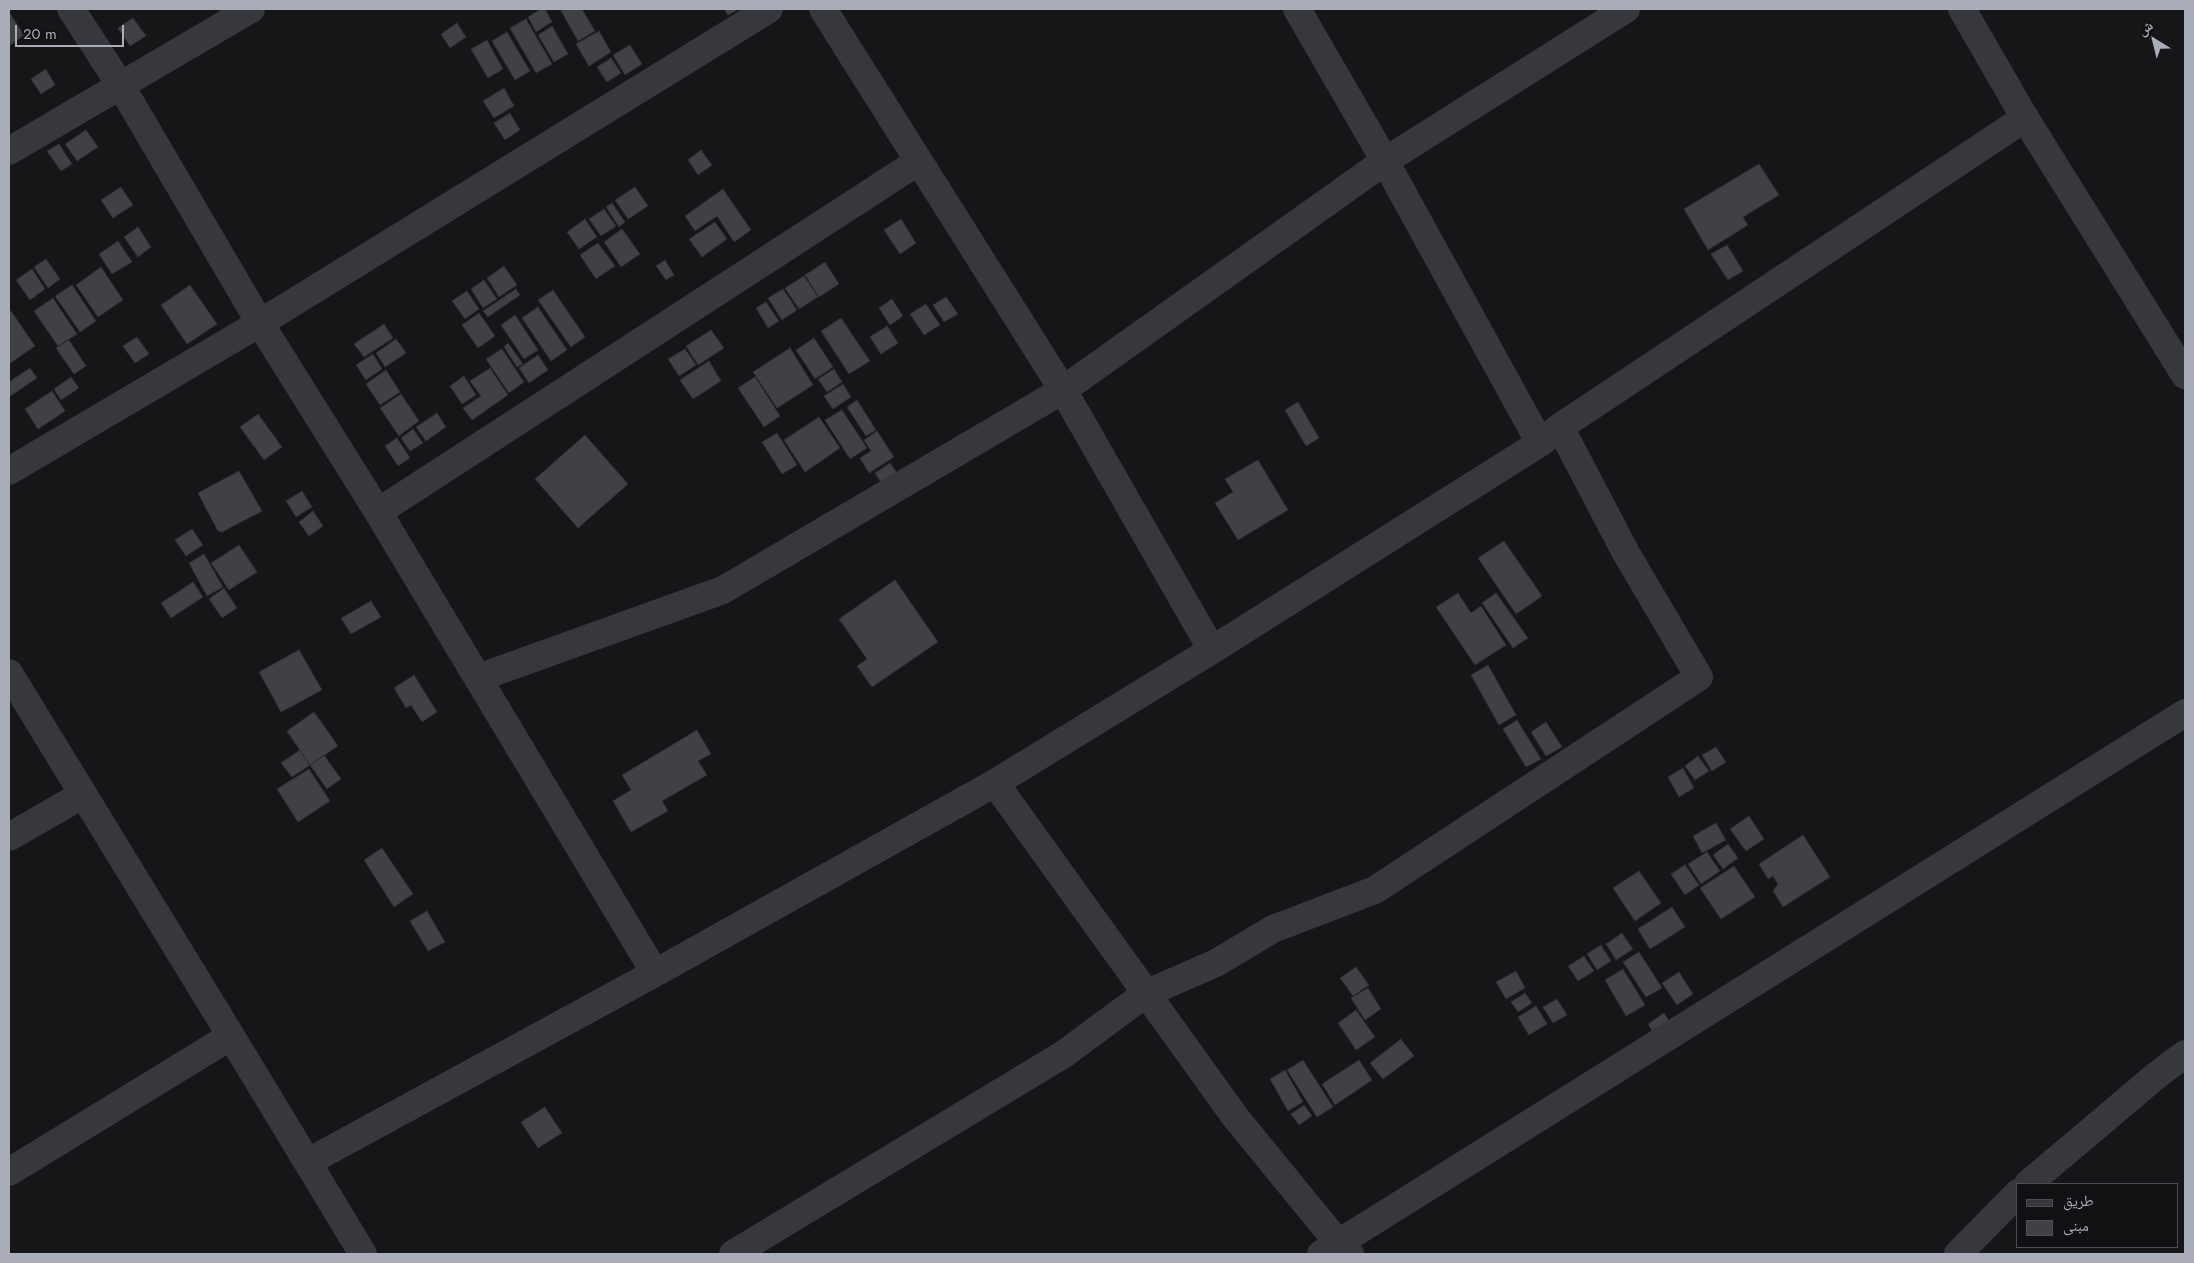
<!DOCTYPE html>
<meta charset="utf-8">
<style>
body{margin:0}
#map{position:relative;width:2194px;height:1263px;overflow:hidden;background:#161618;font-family:Jost,"Noto Naskh Arabic",sans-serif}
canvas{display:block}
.frame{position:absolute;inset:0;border:10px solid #a8adb8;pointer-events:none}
.legend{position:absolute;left:2016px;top:1183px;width:162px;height:65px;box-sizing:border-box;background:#111113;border:1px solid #4d4f55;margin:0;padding:6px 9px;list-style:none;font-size:15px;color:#a8adb8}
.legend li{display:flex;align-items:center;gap:10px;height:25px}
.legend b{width:25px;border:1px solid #4d4f55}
.north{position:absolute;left:2129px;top:15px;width:50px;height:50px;-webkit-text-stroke:4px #111113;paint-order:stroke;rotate:324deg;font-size:14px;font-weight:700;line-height:20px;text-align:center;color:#a8adb8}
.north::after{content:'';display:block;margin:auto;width:18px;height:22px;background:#a8adb8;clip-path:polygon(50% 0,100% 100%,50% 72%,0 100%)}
.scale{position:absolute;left:15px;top:25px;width:109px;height:22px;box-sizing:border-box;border:2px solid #a8adb8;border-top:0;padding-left:6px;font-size:15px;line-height:18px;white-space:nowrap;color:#a8adb8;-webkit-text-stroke:4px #111113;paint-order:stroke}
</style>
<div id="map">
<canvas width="2194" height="1263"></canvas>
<div class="frame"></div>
<ul class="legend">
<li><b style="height:6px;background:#37383d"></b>طريق</li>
<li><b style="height:14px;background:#404145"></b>مبنى</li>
</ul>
<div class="north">ش</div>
<div class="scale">20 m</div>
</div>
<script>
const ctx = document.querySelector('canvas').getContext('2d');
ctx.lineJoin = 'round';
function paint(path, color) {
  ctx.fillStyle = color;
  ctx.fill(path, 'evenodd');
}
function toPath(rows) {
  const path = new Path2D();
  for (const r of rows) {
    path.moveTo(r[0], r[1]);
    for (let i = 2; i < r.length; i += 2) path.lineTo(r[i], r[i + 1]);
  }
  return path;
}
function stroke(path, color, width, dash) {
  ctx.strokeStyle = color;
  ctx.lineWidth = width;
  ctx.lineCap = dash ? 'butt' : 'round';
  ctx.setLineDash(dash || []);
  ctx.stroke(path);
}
const building = toPath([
 [541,9,545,9,552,22,536,32,528,17,541,9],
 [560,9,582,9,595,31,578,41,560,9],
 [724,9,739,9,728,15,724,9],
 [9,12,24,35,9,46,9,12],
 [133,18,146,36,130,46,118,28,133,18],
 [526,19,552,64,536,73,510,28,526,19],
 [457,23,466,37,450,48,441,34,457,23],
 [552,26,568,54,554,62,538,35,552,26],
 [599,31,611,52,589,66,576,44,599,31],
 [507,32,530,71,515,80,492,41,507,32],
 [487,40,503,69,488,78,471,49,487,40],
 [630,45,642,64,625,75,613,55,630,45],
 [611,58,621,73,607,82,597,67,611,58],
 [46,69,55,85,41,94,31,79,46,69],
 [504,88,514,106,494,118,483,101,504,88],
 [510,113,520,130,505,140,494,123,510,113],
 [86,130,98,147,77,161,65,144,86,130],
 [59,144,72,164,61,171,47,151,59,144],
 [701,150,712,165,698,175,688,160,701,150],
 [1759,164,1779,195,1743,217,1748,225,1708,250,1684,209,1759,164],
 [121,187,133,205,113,218,101,200,121,187],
 [635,187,648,206,628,219,615,200,635,187],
 [723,189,751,230,734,242,717,216,695,231,685,216,723,189],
 [612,203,625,222,619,227,606,207,612,203],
 [604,209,616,226,601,236,589,219,604,209],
 [585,219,597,237,579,249,567,232,585,219],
 [901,219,916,243,900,254,884,230,901,219],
 [715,222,727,239,702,257,689,239,715,222],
 [138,227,151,247,138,257,124,237,138,227],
 [622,229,640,254,621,267,604,242,622,229],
 [118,241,132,262,112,274,99,254,118,241],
 [598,243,615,266,596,279,580,255,598,243],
 [1727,245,1743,271,1728,280,1711,254,1727,245],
 [46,259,60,279,48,288,34,267,46,259],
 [665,260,674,275,666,280,656,266,665,260],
 [825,262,839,284,819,297,805,275,825,262],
 [504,266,517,285,499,297,487,278,504,266],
 [101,267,123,300,98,317,76,285,101,267],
 [32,269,45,289,30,300,16,280,32,269],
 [804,276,818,297,799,309,785,288,804,276],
 [484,280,497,299,483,308,471,289,484,280],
 [72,285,96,321,80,332,55,296,72,285],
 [190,285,217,324,187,344,161,305,190,285],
 [516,289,520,295,488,317,483,311,516,289],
 [783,289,797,310,782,320,768,298,783,289],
 [553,290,585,337,571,347,538,300,553,290],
 [467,291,479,309,465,319,452,301,467,291],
 [946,297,958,314,944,322,933,305,946,297],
 [53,298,77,334,58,346,34,311,53,298],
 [892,299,903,316,890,325,879,308,892,299],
 [766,302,779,321,768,328,756,308,766,302],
 [926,304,940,325,924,335,910,314,926,304],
 [538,307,567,350,551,361,522,318,538,307],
 [11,311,35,346,9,364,9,313,11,311],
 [479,313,495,336,478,348,462,325,479,313],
 [515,315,538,350,524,359,501,325,515,315],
 [841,318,870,361,849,374,821,331,841,318],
 [384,324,393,338,364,357,354,344,384,324],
 [887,326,898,343,881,354,870,337,887,326],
 [711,330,724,348,698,365,686,346,711,330],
 [137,337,149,354,135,363,123,346,137,337],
 [814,338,833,367,815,379,796,350,814,338],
 [396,339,406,353,385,367,376,353,396,339],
 [69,340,86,366,74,374,56,348,69,340],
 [508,343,523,364,517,367,504,347,508,343],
 [790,348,813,385,777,408,753,372,790,348],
 [502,349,524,382,509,393,486,359,502,349],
 [685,349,696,365,679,376,668,359,685,349],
 [373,354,382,369,366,380,356,365,373,354],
 [538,355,548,370,529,383,519,368,538,355],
 [709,361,721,381,693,399,680,380,709,361],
 [30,368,37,378,9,397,9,382,30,368],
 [490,368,508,395,472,420,463,408,481,396,470,381,490,368],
 [834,369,842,382,827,392,818,379,834,369],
 [386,370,400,392,380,405,366,384,386,370],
 [464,376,476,395,462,404,450,386,464,376],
 [71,377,79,388,61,400,54,389,71,377],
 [755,377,780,416,764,427,738,388,755,377],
 [843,384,851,397,833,409,824,396,843,384],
 [52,391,65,411,38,429,25,409,52,391],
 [401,394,419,421,399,436,380,408,401,394],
 [857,400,876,430,866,436,847,407,857,400],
 [1298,402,1319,438,1306,446,1285,410,1298,402],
 [842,410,867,448,850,459,825,420,842,410],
 [437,413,446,427,426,441,416,427,437,413],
 [258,414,282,447,264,460,240,427,258,414],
 [819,417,840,448,805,472,784,440,819,417],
 [413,429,423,443,410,451,401,438,413,429],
 [877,431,894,457,869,473,860,458,871,451,864,440,877,431],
 [777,433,797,465,782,474,762,442,777,433],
 [585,435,628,484,578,528,535,479,585,435],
 [397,438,410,458,398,466,385,446,397,438],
 [1258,460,1288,510,1238,540,1215,503,1233,492,1225,479,1258,460],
 [890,463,899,476,883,486,875,473,890,463],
 [239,471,262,511,222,532,218,531,198,493,239,471],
 [302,491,312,507,296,517,286,501,302,491],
 [313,511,323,526,309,536,299,522,313,511],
 [192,529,203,545,186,556,175,540,192,529],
 [1504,541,1542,596,1516,614,1478,558,1504,541],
 [239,545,257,572,229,590,211,563,239,545],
 [204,554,223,587,207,596,189,563,204,554],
 [895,580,938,642,872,687,857,666,867,659,839,619,895,580],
 [193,582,203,597,171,618,161,603,193,582],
 [224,588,237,608,222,618,209,599,224,588],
 [1458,593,1471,613,1481,606,1506,645,1475,665,1436,607,1458,593],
 [1496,593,1528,638,1513,648,1482,603,1496,593],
 [371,601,381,617,351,634,341,618,371,601],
 [299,650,322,690,281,712,259,672,299,650],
 [1488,665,1516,715,1499,725,1471,675,1488,665],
 [414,675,437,712,422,722,411,705,406,708,394,688,414,675],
 [314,712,338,746,310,765,287,731,314,712],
 [1517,720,1541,759,1526,767,1503,729,1517,720],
 [1546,722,1562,747,1546,756,1531,732,1546,722],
 [697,730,711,754,698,761,707,775,662,801,668,811,631,832,613,801,631,790,622,775,697,730],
 [1716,747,1726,762,1712,771,1702,755,1716,747],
 [300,750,310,765,292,777,281,763,300,750],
 [324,755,341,779,327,789,310,765,324,755],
 [1698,756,1709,771,1695,780,1685,766,1698,756],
 [1683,768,1694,788,1679,797,1668,777,1683,768],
 [309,769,330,801,298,822,277,789,309,769],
 [1749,816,1764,839,1746,851,1730,829,1749,816],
 [1716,823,1726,840,1702,853,1693,836,1716,823],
 [1803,835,1830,877,1783,907,1773,891,1778,884,1773,876,1768,879,1759,864,1803,835],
 [1728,844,1738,858,1723,869,1713,855,1728,844],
 [382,848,413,894,394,907,364,860,382,848],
 [1707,852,1720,871,1701,884,1688,864,1707,852],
 [1685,865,1699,885,1685,895,1671,874,1685,865],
 [1734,866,1755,897,1721,919,1700,888,1734,866],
 [1639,871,1661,903,1635,921,1613,888,1639,871],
 [1672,907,1685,927,1650,949,1638,929,1672,907],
 [427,911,445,942,428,951,410,921,427,911],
 [1622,933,1633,949,1616,960,1606,944,1622,933],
 [1601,945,1611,961,1597,970,1587,954,1601,945],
 [1639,952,1662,988,1646,997,1623,962,1639,952],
 [1584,956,1594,971,1578,981,1568,966,1584,956],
 [1356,967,1369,985,1353,996,1340,978,1356,967],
 [1623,969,1645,1005,1626,1016,1605,980,1623,969],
 [1516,971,1525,988,1506,999,1496,982,1516,971],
 [1679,972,1693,994,1677,1005,1662,983,1679,972],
 [1368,988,1381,1009,1365,1020,1351,998,1368,988],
 [1525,993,1532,1003,1518,1012,1511,1002,1525,993],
 [1557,999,1567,1015,1553,1023,1543,1007,1557,999],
 [1536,1006,1547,1024,1529,1035,1518,1017,1536,1006],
 [1356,1010,1375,1037,1356,1050,1338,1023,1356,1010],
 [1664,1013,1674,1028,1657,1039,1648,1024,1664,1013],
 [1401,1039,1414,1056,1383,1079,1370,1063,1401,1039],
 [1303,1060,1333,1107,1317,1117,1287,1070,1303,1060],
 [1359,1060,1372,1080,1335,1105,1322,1084,1359,1060],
 [1285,1070,1303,1102,1288,1111,1270,1079,1285,1070],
 [1304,1105,1312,1116,1299,1125,1291,1114,1304,1105],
 [545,1107,562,1133,538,1148,521,1122,545,1107]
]);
paint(building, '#404145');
stroke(building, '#303034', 1);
stroke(toPath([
 [71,9,121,86,260,323,378,512,655,973],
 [823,9,1063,390,1212,650],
 [1297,9,1385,161,1540,443],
 [1962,9,2025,118,2185,375],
 [9,151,251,9],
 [9,471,260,323,769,9],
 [378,512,919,161],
 [9,673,231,1036,363,1254],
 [478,678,723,590,1063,390,1385,161,1626,9],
 [995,783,1236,1118,1339,1244,1350,1254],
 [9,837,82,795],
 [308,1162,655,973,995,783,1212,650,1540,443,1560,427,2025,118],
 [9,1172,231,1036],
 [2028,1184,2157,1075,2185,1054],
 [733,1254,1064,1054,1145,994,1216,963,1273,929,1375,890,1699,677,1626,553,1560,427],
 [1321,1254,2185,713],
 [1958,1254,2018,1193]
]), '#37383d', 28);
</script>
